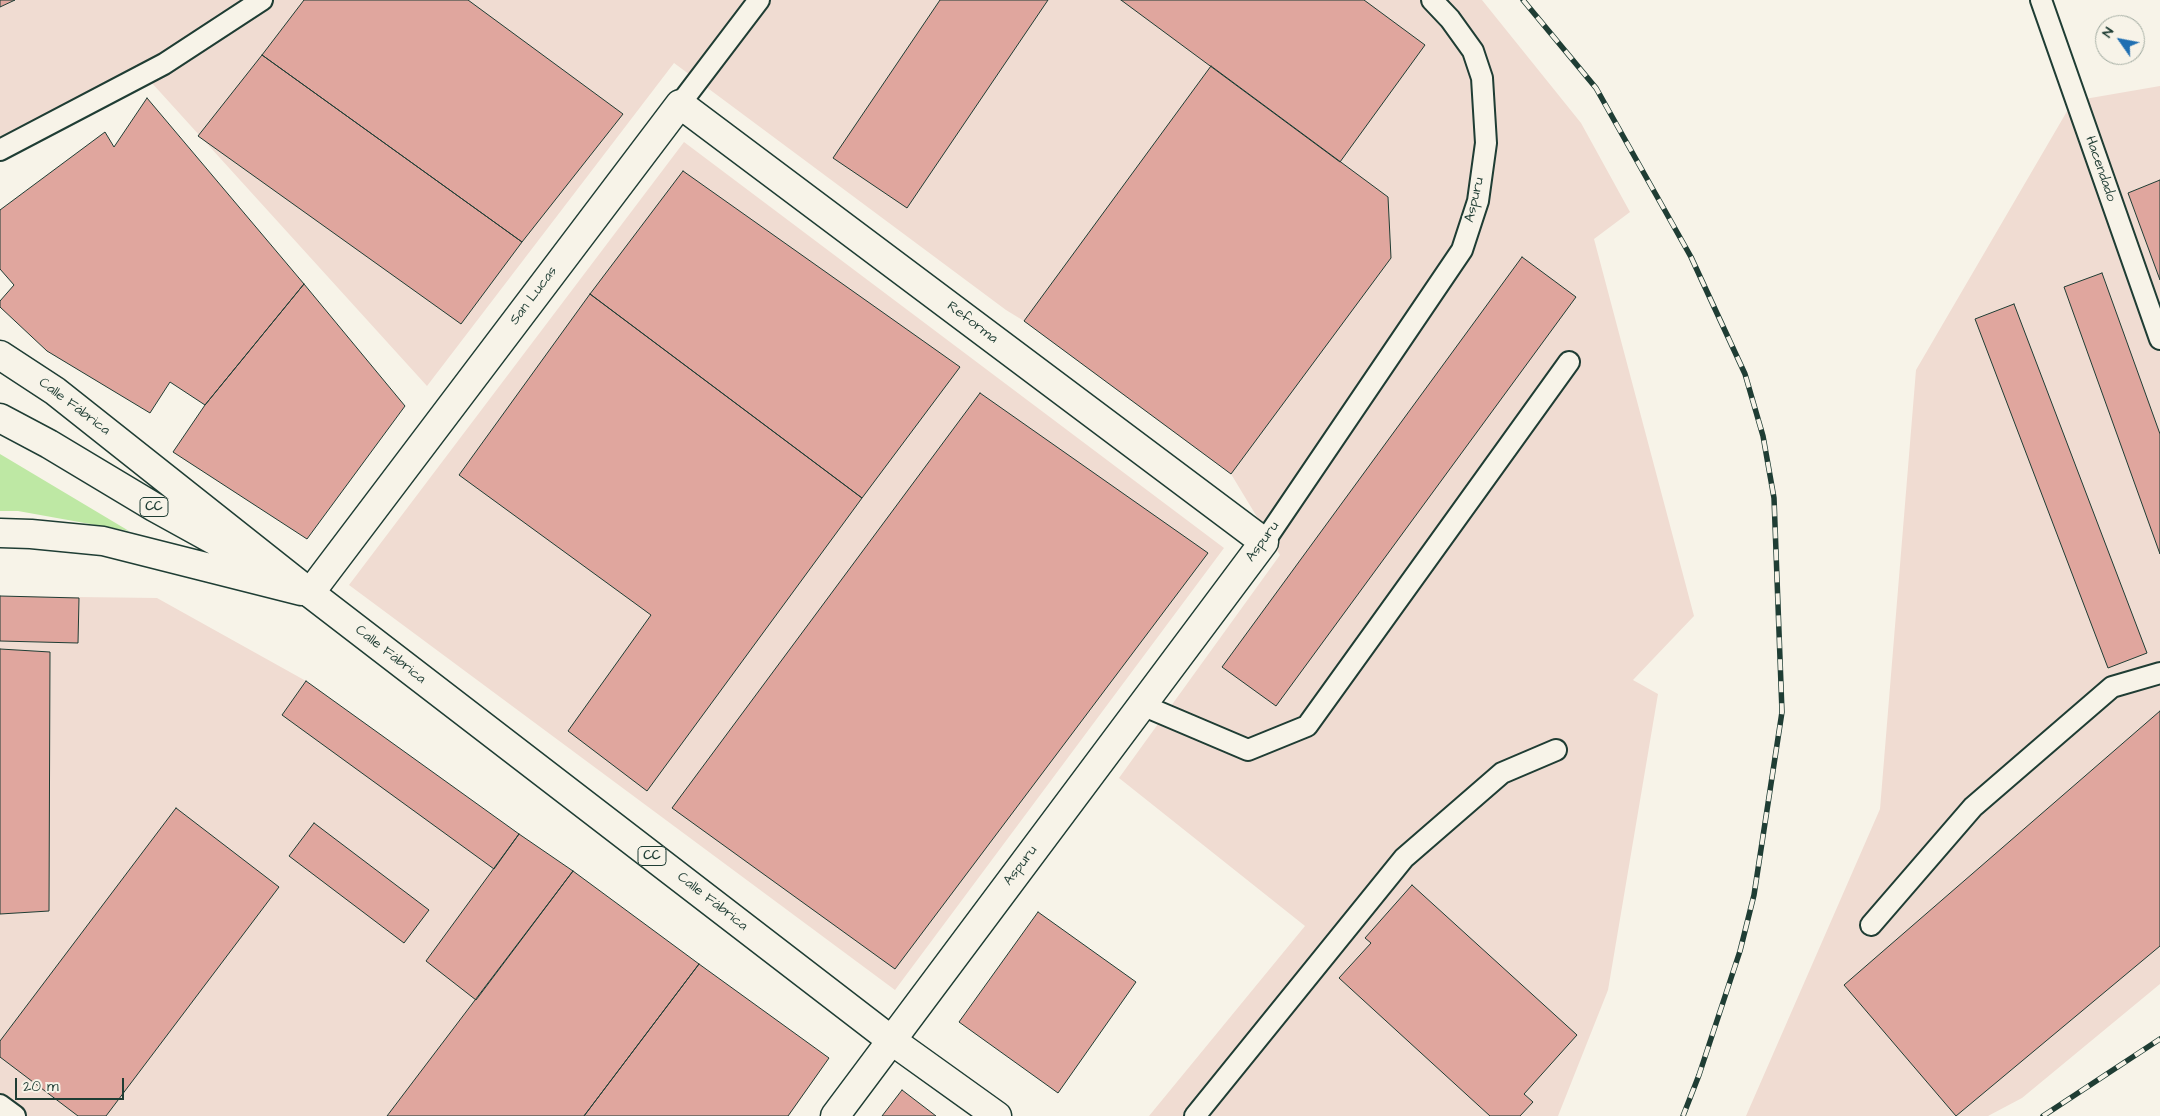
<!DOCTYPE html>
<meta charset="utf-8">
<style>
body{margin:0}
#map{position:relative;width:2160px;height:1116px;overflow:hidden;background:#f7f3e8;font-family:"Architects Daughter",sans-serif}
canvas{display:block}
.north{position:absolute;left:2095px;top:15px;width:50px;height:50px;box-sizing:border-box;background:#f7f3e8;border:1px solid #a1aaa0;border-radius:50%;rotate:303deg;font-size:14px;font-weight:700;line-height:20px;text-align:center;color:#1f3d34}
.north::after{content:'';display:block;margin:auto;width:18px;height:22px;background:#1f6fb2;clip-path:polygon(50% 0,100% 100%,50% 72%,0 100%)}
.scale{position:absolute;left:15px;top:1078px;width:109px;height:22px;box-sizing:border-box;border:2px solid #1f3d34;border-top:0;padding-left:6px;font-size:15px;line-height:18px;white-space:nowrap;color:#1f3d34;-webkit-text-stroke:4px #f7f3e8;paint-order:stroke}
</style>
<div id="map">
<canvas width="2160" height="1116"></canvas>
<div class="north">N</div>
<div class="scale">20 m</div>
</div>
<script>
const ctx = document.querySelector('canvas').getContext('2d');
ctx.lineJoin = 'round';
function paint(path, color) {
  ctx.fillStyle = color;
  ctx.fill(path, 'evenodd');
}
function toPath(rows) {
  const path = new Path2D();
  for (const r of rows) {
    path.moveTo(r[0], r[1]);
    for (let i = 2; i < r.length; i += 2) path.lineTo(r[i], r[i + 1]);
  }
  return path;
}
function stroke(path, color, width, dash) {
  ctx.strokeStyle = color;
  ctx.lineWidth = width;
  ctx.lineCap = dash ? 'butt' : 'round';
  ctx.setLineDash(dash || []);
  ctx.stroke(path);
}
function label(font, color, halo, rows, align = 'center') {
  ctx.font = font + ' "Architects Daughter",sans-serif';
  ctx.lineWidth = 4;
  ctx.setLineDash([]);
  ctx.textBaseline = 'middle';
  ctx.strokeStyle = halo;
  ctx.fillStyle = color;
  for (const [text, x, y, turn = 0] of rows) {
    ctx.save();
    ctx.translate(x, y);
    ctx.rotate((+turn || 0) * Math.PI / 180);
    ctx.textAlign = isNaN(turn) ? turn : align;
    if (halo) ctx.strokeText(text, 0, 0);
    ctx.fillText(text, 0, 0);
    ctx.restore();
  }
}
paint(toPath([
 [0,0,1482,0,1581,123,1630,212,1594,239,1694,616,1633,680,1658,694,1608,990,1558,1116,1149,1116,1305,926,1119,778,1280,555,1231,474,1024,321,1006,310,674,63,427,386,141,71,0,141],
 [2160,86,2160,984,2022,1098,1988,1116,1746,1116,1880,809,1916,370,2073,101],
 [684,142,1224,548,895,990,349,585],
 [0,596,157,598,306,681,829,1058,789,1116,0,1116]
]), '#f0dcd2');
paint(toPath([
 [0,454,129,531,18,511,0,511]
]), '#bee8a4');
const building = toPath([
 [0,0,15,0,0,7,0,0],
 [304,0,468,0,623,114,522,242,262,55,304,0],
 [940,0,1048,0,907,208,833,158,940,0],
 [1121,0,1364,0,1425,45,1340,162,1121,0],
 [262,55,522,242,461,324,198,136,262,55],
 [1211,66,1388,197,1391,258,1231,474,1024,321,1211,66],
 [147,98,304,284,205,405,170,382,150,413,47,351,0,307,0,301,14,285,0,269,0,210,105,132,114,147,147,98],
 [683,171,960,367,862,498,590,294,683,171],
 [2160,180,2160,280,2128,193,2160,180],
 [1522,257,1576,297,1276,706,1222,667,1522,257],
 [2102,273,2160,434,2160,554,2064,287,2102,273],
 [304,284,405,406,307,539,173,452,205,405,304,284],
 [590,294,862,498,647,791,568,731,651,615,459,475,590,294],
 [2014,304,2147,653,2108,668,1975,319,2014,304],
 [980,393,1208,553,895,969,672,808,980,393],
 [0,596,79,598,78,643,0,641,0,596],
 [0,649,50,652,49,911,0,914,0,649],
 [306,681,519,834,494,869,282,715,306,681],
 [2160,711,2160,946,1956,1116,1844,985,2160,711],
 [176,808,279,887,106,1116,78,1116,0,1057,0,1041,176,808],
 [314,823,429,910,404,943,289,856,314,823],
 [519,834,573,871,476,1000,426,961,519,834],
 [573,871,699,964,584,1116,387,1116,573,871],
 [1412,885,1577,1035,1524,1094,1533,1102,1520,1116,1490,1116,1339,978,1371,943,1365,938,1412,885],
 [1038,912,1136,982,1058,1093,959,1022,1038,912],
 [699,964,829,1058,788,1116,584,1116,699,964],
 [902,1090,936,1116,882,1116,902,1090]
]);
paint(building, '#e0a69e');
stroke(building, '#1f3d34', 1);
const lane = toPath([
 [2041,0,2160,339],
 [680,104,759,0],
 [0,150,164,64,262,0],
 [1264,542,1462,250,1478,201,1486,143,1482,78,1473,51,1450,19,1432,0],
 [1142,705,1248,750,1307,726,1569,362],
 [1871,925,1973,807,2112,687,2160,673],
 [0,1105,15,1116],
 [1195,1116,1404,858,1502,773,1556,750]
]);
const street = toPath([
 [310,593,680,104,1264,542,835,1116]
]);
const primary = toPath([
 [0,355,55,391,310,593,891,1040,997,1116],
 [0,418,49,444,154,507,241,555],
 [0,533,31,534,103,541,301,591]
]);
stroke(lane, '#1f3d34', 24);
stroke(street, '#1f3d34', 31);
stroke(primary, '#1f3d34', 31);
stroke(lane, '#f7f3e8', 20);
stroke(street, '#f7f3e8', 28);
stroke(primary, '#f7f3e8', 28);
const rail = toPath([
 [1523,0,1596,88,1691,257,1745,374,1763,436,1774,498,1782,712,1754,895,1740,951,1699,1075,1683,1116],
 [2043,1116,2160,1039]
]);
stroke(rail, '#1f3d34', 5.5);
stroke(rail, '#f7f3e8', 4, [11]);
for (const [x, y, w] of [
 [154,507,28],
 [652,856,28]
]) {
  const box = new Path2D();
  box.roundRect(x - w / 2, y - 9.5, w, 19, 4);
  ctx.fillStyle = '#f7f3e8';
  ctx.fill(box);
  stroke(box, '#1f3d34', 1);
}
label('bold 12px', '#1f3d34', null, [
 ["CC",154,507],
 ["CC",652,856]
]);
label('14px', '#1f3d34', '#f7f3e8', [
 ["Hacendado",2100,169,71],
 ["Aspuru",1475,200,-77],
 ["San Lucas",534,296,-53],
 ["Reforma",972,323,37],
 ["Calle Fábrica",74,407,37],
 ["Aspuru",1263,542,-54],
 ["Calle Fábrica",390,655,38],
 ["Aspuru",1021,866,-53],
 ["Calle Fábrica",712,902,38]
]);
</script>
